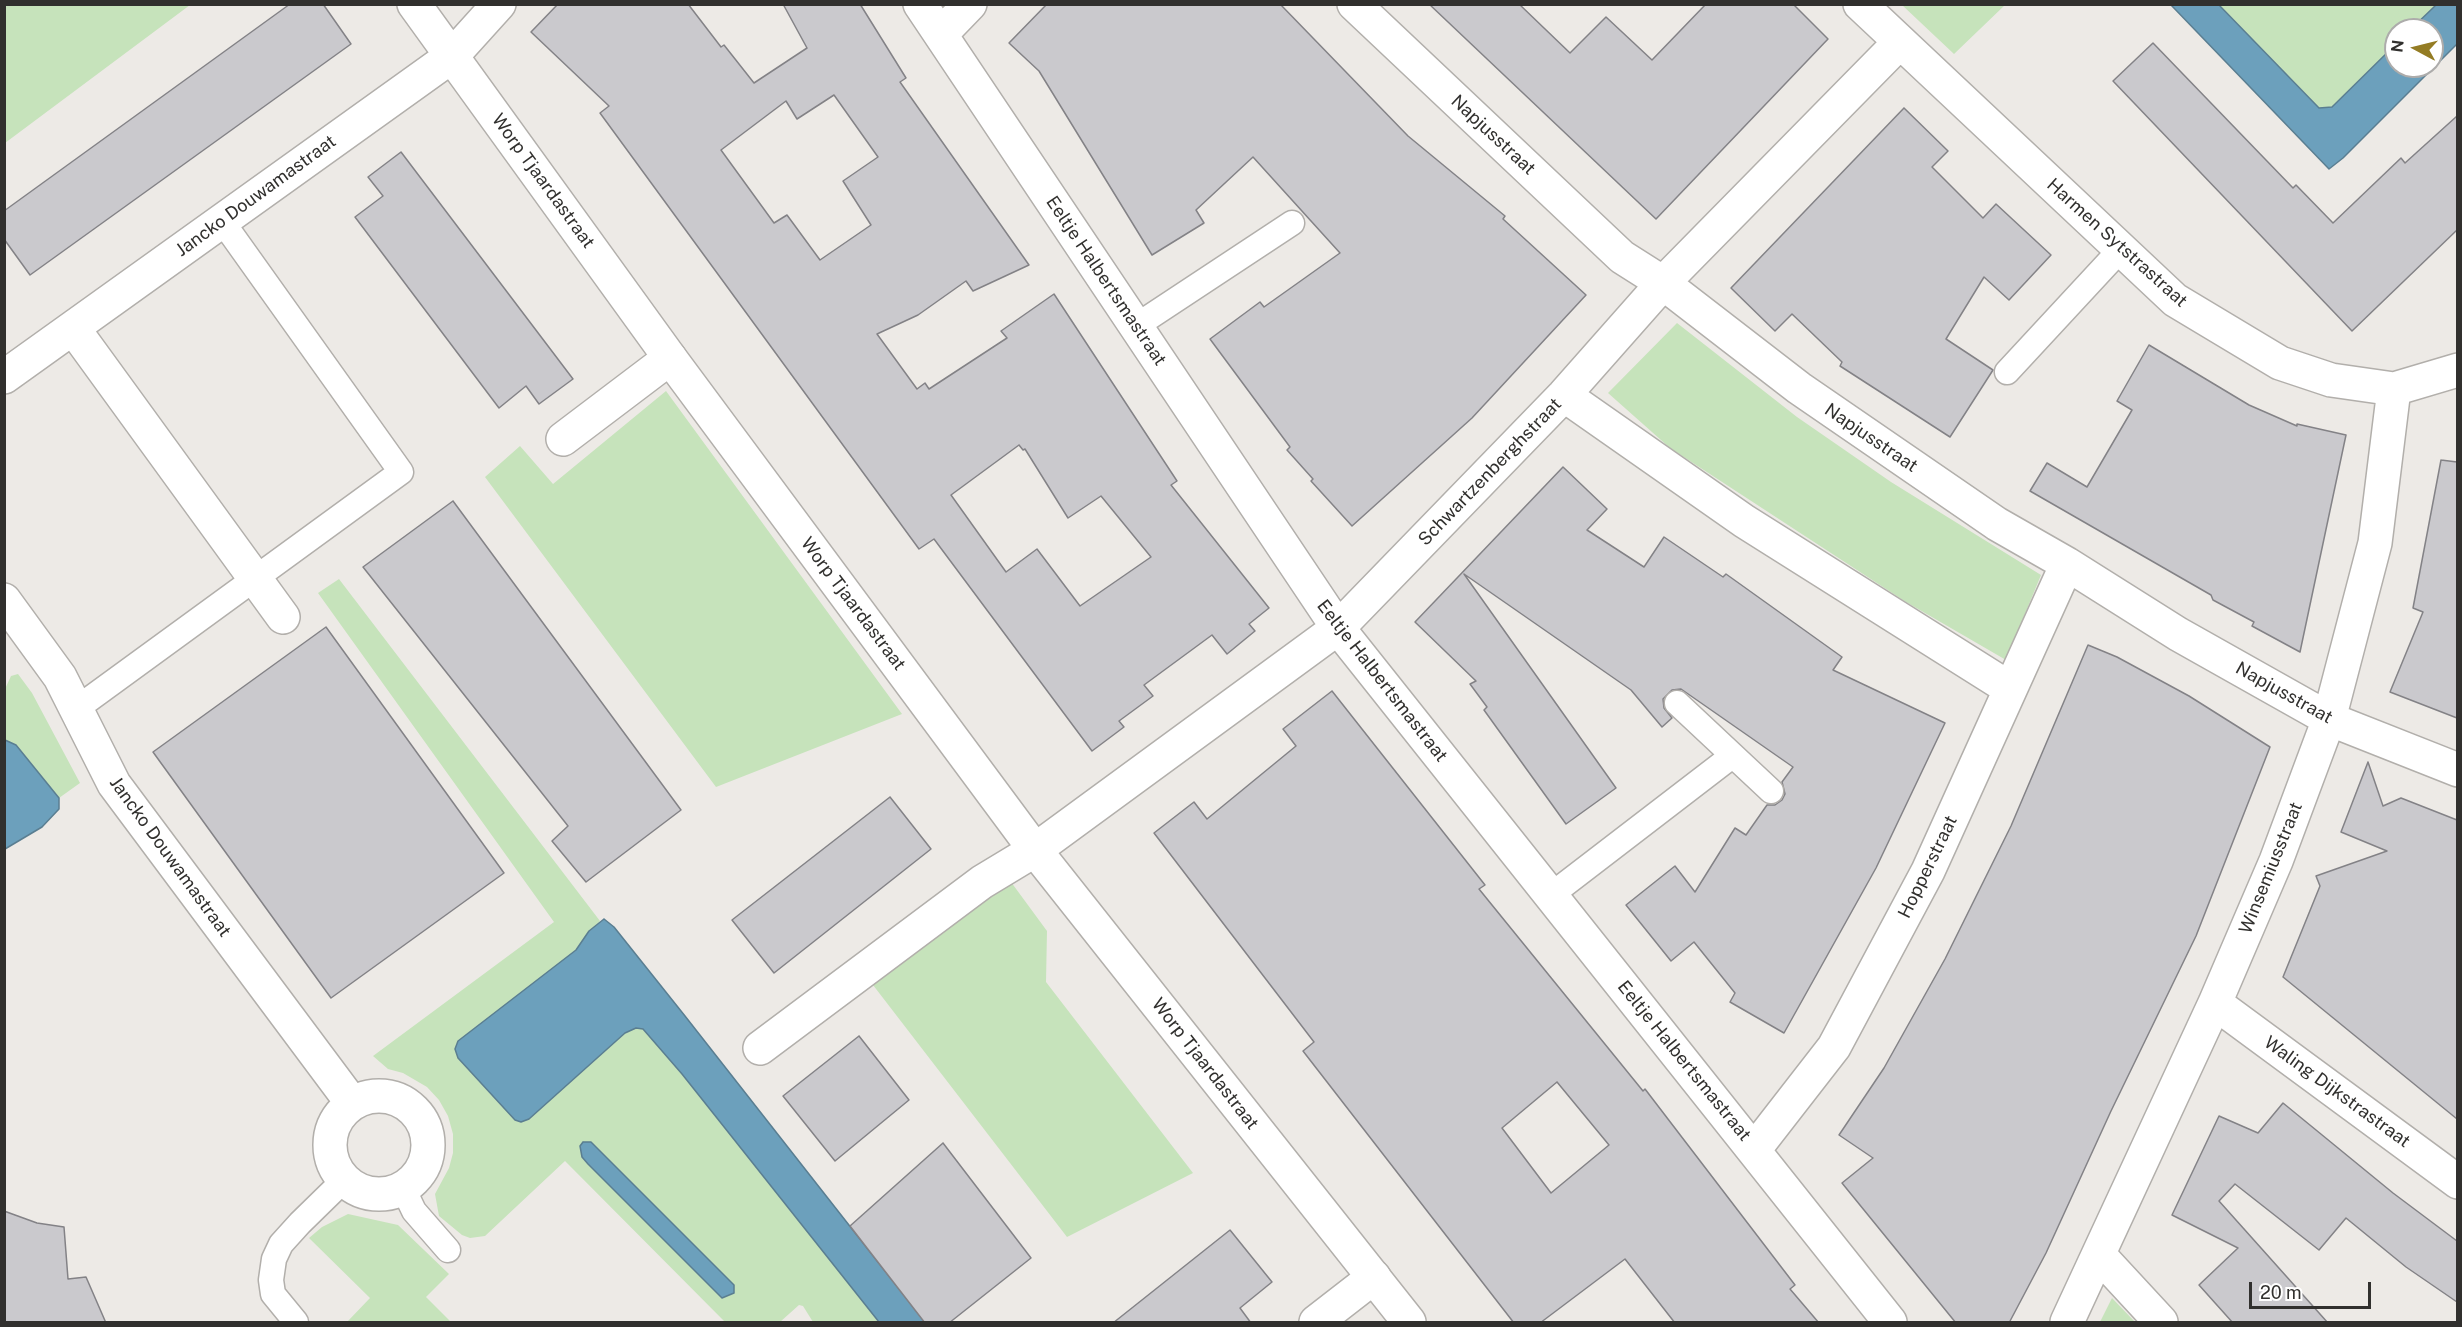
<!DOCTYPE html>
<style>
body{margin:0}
#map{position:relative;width:2462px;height:1327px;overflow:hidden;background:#edeae6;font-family:"Public Sans",sans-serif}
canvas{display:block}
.frame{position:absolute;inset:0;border:6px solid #31302e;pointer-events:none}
.north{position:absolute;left:2384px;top:18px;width:60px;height:60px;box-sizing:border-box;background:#fff;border:2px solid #adacab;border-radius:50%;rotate:277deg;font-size:16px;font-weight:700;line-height:24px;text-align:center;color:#31302e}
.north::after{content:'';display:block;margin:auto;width:21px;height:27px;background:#947c24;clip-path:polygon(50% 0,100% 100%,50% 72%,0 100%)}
.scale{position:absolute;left:2249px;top:1282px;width:122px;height:27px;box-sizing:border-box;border:3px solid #31302e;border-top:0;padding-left:8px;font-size:18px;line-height:21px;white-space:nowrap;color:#31302e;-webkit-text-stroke:4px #fff;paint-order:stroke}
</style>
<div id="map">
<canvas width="2462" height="1327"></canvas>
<div class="frame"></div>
<div class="north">N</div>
<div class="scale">20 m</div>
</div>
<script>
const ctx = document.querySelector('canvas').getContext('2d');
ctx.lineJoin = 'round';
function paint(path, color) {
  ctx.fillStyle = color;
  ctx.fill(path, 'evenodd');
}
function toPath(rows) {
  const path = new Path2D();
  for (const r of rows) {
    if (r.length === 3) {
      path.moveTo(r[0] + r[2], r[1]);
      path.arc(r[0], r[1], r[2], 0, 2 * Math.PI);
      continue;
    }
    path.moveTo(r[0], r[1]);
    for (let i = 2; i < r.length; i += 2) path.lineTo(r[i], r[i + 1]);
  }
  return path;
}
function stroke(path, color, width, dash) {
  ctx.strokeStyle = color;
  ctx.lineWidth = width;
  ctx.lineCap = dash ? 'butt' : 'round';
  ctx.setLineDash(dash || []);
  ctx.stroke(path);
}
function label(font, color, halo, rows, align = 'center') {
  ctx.font = font + ' "Public Sans",sans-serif';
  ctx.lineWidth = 6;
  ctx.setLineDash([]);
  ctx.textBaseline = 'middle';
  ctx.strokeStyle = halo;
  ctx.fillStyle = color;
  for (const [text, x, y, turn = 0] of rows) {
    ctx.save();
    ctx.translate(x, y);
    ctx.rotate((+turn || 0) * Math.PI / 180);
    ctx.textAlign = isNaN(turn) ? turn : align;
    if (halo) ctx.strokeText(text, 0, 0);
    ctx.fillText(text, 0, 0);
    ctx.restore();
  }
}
paint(toPath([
 [5,4,190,4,190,5,5,143],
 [1902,5,2005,5,1954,54],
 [2219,5,2436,5,2410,30,2396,30,2396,44,2332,107,2319,108],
 [1677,323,1797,417,1891,482,2041,575,2006,660,1906,602,1670,448,1608,393],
 [666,391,902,714,716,787,485,477,520,446,553,484],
 [339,579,600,921,576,950,458,1058,515,1119,529,1119,625,1033,636,1028,643,1029,682,1074,879,1322,813,1322,803,1306,799,1305,780,1322,725,1322,565,1161,485,1236,470,1238,462,1235,439,1216,435,1194,449,1168,453,1153,453,1134,448,1116,439,1100,427,1087,403,1073,388,1069,373,1056,554,922,318,593],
 [591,1142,733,1285,734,1293,722,1298,588,1164,582,1157],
 [18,674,32,693,80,783,59,798,16,745,5,742,5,689,11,676],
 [1011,882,1047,931,1046,982,1193,1173,1067,1237,873,985,990,895],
 [348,1214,398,1225,449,1274,426,1297,451,1322,347,1322,370,1298,309,1238,322,1227],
 [2112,1298,2135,1322,2100,1322]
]), '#c6e3bb');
const water = toPath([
 [2171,5,2219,5,2319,108,2332,107,2396,44,2396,66,2432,66,2432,30,2410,30,2436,5,2457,5,2457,44,2343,158,2329,169,2171,5],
 [5,740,16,745,59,798,59,809,42,827,5,849,5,740],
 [604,919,614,927,685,1016,925,1322,879,1322,682,1074,643,1029,636,1028,625,1033,529,1119,521,1122,515,1120,458,1058,455,1049,458,1041,576,950,589,931,604,919],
 [583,1142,591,1142,734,1285,734,1293,722,1298,588,1164,582,1157,580,1146,583,1142]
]);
paint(water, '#6ca0bc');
stroke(water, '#5a7e91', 1.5);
const building = toPath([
 [290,4,323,4,351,44,30,275,4,239,4,211,290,4],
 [558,4,688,4,721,47,724,45,754,83,807,48,783,4,860,4,906,78,900,82,1029,265,973,291,966,281,918,315,877,334,917,389,925,383,929,389,1007,338,1001,331,1054,294,1177,481,1171,485,1269,608,1249,624,1255,631,1227,654,1212,635,1144,685,1153,696,1119,721,1124,727,1092,751,934,539,919,549,600,113,609,106,531,32,558,4],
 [834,95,878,157,843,181,871,225,820,260,787,215,774,223,721,150,786,101,797,119,834,95],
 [1019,445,1023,450,1025,449,1068,518,1101,496,1151,557,1080,606,1037,549,1006,572,951,495,1019,445],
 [1047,4,1280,4,1408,136,1505,216,1503,219,1586,295,1472,418,1352,526,1311,481,1313,479,1287,450,1290,447,1210,339,1260,302,1264,307,1340,253,1253,157,1196,210,1204,223,1152,255,1039,71,1009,43,1047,4],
 [1429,4,1519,4,1570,53,1606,17,1652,60,1706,4,1793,4,1828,39,1656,219,1429,4],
 [2153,43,2293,188,2296,185,2333,223,2401,158,2405,163,2457,116,2457,230,2352,331,2113,81,2153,43],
 [1904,108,1948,151,1932,167,1983,218,1996,204,2051,255,2009,300,1984,277,1946,339,1993,370,1950,437,1840,366,1842,362,1792,314,1775,331,1731,288,1904,108],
 [401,152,573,379,539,404,526,386,499,408,355,217,383,196,368,177,401,152],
 [2149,345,2249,405,2297,426,2297,424,2346,435,2300,652,2252,626,2254,622,2213,600,2211,595,2030,491,2047,463,2087,487,2132,410,2117,401,2149,345],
 [2441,460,2457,462,2457,718,2390,692,2423,612,2413,608,2441,460],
 [1563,467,1607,509,1587,530,1644,567,1664,537,1723,577,1726,574,1842,657,1833,670,1945,723,1876,868,1784,1033,1730,1002,1735,993,1694,942,1671,961,1626,905,1675,866,1695,892,1735,828,1746,835,1767,805,1775,805,1782,800,1785,794,1782,782,1793,767,1681,689,1672,690,1663,699,1664,708,1672,718,1662,727,1631,690,1464,574,1616,788,1566,824,1484,710,1487,707,1470,684,1476,681,1415,622,1563,467],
 [453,501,681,810,586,882,552,841,568,826,363,567,453,501],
 [326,627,504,873,331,998,153,752,326,627],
 [2088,645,2117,657,2189,696,2270,747,2196,936,2111,1111,2046,1253,2009,1323,1956,1323,1842,1183,1873,1158,1839,1135,1884,1068,1945,959,2011,826,2088,645],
 [1332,691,1485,885,1479,889,1643,1091,1645,1089,1795,1285,1790,1289,1819,1323,1675,1323,1625,1259,1540,1323,1514,1323,1303,1051,1314,1042,1154,833,1194,802,1207,819,1296,746,1283,729,1332,691],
 [1557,1082,1609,1145,1551,1193,1502,1128,1557,1082],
 [2368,762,2383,806,2401,798,2457,820,2457,1119,2283,977,2320,886,2316,876,2387,851,2341,832,2368,762],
 [890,797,931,849,774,973,732,920,890,797],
 [859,1036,909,1100,835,1161,783,1096,859,1036],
 [2283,1103,2393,1193,2457,1241,2457,1302,2406,1267,2346,1218,2319,1250,2235,1184,2219,1201,2328,1323,2233,1323,2199,1285,2238,1248,2172,1215,2219,1116,2258,1133,2283,1103],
 [943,1143,1031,1258,949,1323,925,1323,850,1226,943,1143],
 [4,1211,37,1223,64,1227,68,1279,86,1277,106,1323,4,1323,4,1211],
 [1230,1230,1272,1282,1240,1308,1251,1323,1113,1323,1230,1230]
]);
paint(building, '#cac9cd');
stroke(building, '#838286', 1.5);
const lane = toPath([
 [1136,326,1292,223],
 [2007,372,2121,249],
 [1677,703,1771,791],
 [76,709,401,472,222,221],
 [1551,895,1732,756],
 [403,1188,414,1211,448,1250],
 [296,1322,273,1294,271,1280,274,1259,281,1244,300,1223,344,1180]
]);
const street = toPath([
 [920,4,1338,628,1890,1322],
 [1354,4,1622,257,1663,283,1799,388,1997,524,2067,564,2178,634,2329,719,2458,770],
 [1860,4,2175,300,2280,363,2331,380,2394,389,2458,370],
 [941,34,970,4],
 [73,328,283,617],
 [4,377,452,56,499,4],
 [1564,395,1744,521,2009,688],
 [563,439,670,358],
 [4,600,60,677,114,784,352,1103],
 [2215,1003,2458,1182],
 [760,1048,982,882,1035,850,1338,628,1564,395,1663,283,1899,43],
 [379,1145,49],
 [1754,1150,1834,1047,1928,871,2067,564],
 [2099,1255,2161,1322],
 [1316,1322,1374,1277],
 [2067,1322,2215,1003,2276,861,2329,719,2375,543,2394,389]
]);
const secondary = toPath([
 [414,4,670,358,1035,850,1409,1322]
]);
stroke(lane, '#b2afab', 27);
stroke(street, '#b2afab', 36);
stroke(secondary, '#b2afab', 36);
stroke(lane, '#fff', 24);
stroke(street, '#fff', 33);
stroke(secondary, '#fff', 33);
label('18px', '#31302e', '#fff', [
 ["Napjusstraat",1493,135,43],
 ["Worp Tjaardastraat",543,181,54],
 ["Jancko Douwamastraat",256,196,-36],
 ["Harmen Sytstrastraat",2117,243,42],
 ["Eeltje Halbertsmastraat",1106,281,56],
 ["Napjusstraat",1871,438,34],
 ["Schwartzenberghstraat",1490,472,-46],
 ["Worp Tjaardastraat",853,604,53],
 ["Eeltje Halbertsmastraat",1382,681,52],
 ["Napjusstraat",2284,693,29],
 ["Jancko Douwamastraat",170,857,54],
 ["Hopperstraat",1928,867,-64],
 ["Winsemiusstraat",2271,868,-68],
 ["Eeltje Halbertsmastraat",1684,1061,51],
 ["Worp Tjaardastraat",1205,1064,52],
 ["Waling Dijkstrastraat",2337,1092,36]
]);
</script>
